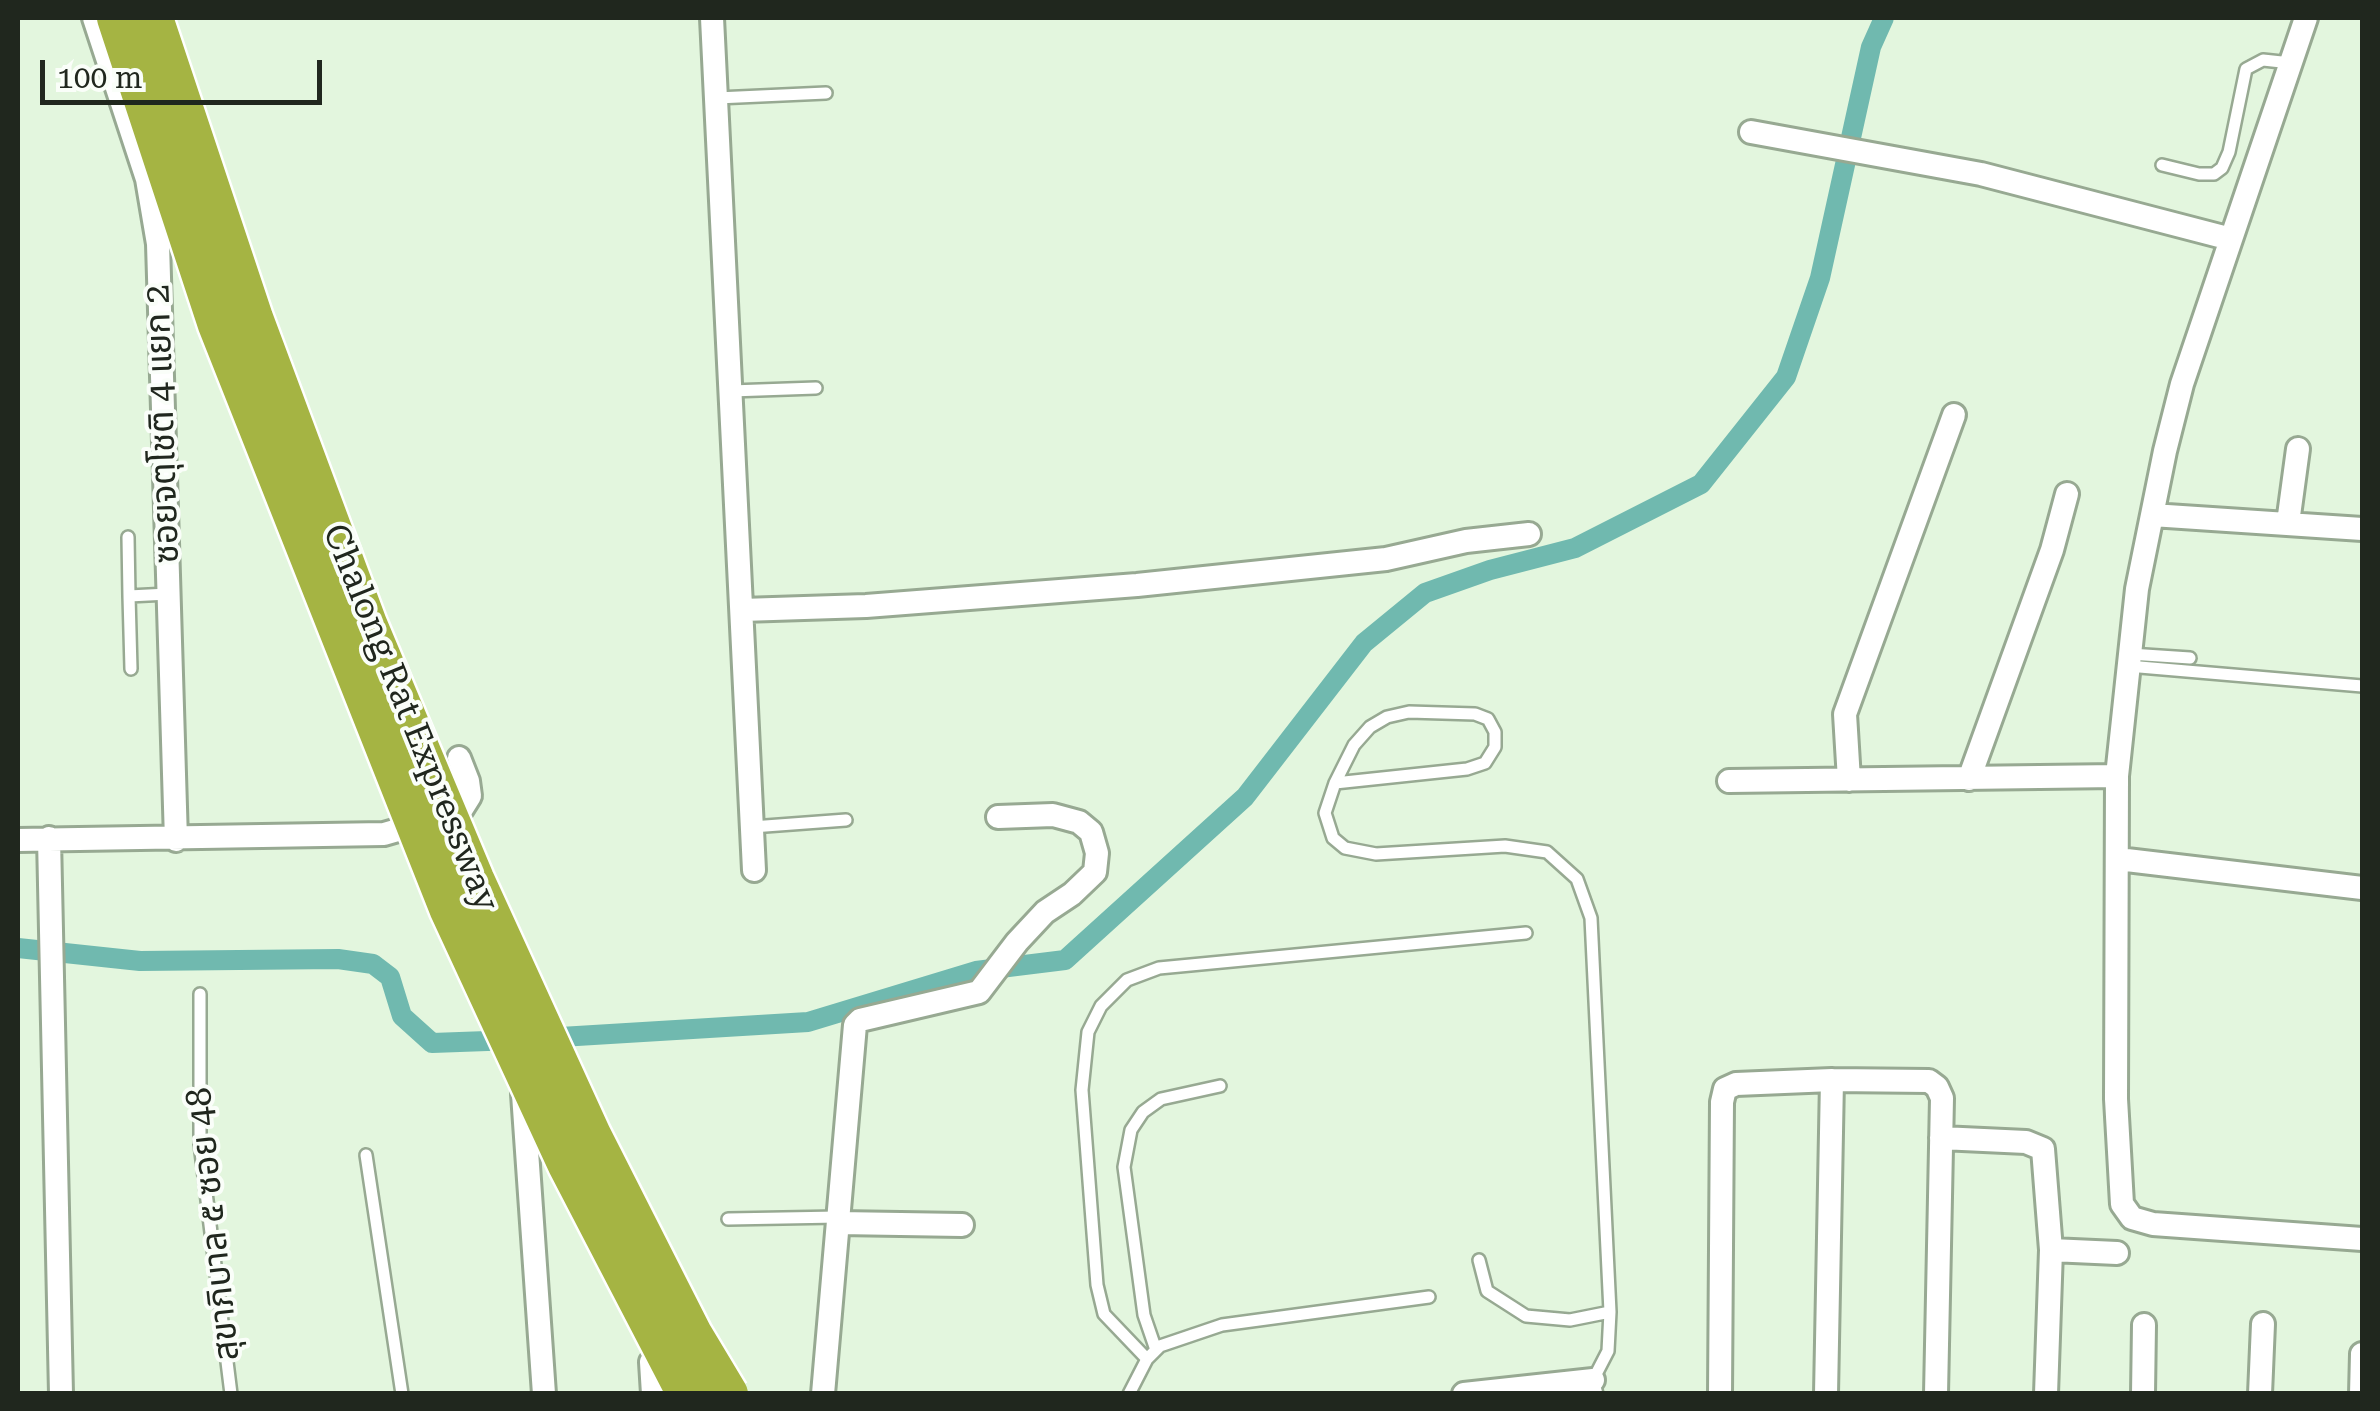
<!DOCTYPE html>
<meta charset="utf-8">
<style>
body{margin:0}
#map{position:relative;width:2380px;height:1411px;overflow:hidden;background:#e3f6de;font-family:"Roboto Serif",serif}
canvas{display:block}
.frame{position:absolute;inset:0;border:20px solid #20271e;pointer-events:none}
.scale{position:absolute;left:40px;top:60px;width:282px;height:45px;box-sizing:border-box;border:5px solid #20271e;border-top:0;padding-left:12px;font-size:30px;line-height:35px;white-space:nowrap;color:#20271e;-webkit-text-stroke:8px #fafef9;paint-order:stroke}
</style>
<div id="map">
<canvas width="2380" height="1411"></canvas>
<div class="frame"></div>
<div class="scale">100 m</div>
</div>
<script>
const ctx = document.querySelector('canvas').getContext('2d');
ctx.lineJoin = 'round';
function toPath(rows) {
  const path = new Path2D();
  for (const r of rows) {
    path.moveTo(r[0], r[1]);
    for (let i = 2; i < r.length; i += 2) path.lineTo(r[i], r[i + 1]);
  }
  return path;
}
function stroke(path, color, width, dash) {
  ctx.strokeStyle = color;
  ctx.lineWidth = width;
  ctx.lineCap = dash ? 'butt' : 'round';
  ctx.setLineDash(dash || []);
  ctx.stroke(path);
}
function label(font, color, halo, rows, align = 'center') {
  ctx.font = font + ' "Roboto Serif","Noto Sans Thai",serif';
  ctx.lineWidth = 8;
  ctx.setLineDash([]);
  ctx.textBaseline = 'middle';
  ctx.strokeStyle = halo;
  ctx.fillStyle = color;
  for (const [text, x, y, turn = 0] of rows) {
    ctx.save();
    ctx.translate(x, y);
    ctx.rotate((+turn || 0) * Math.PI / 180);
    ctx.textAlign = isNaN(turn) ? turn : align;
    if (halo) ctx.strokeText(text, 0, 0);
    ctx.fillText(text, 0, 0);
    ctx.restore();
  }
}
stroke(toPath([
 [18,948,140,961,338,959,373,964,390,977,402,1016,432,1043,515,1040],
 [544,1038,808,1022,976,971,1065,960,1245,797,1364,643,1425,593,1490,570,1575,548,1701,484,1786,377,1820,278,1871,47,1884,18]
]), '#70b9af', 20);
const service = toPath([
 [717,98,826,93],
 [2162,165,2199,174,2214,174,2222,168,2229,152,2246,69,2263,60,2291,63],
 [731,391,816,388],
 [128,537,129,596],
 [2130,654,2190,658],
 [2128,666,2362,686],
 [131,669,129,596,168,594],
 [1335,783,1467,769,1485,763,1495,747,1495,732,1488,719,1475,714,1409,712,1387,717,1370,727,1354,745,1335,783,1325,813,1333,838,1345,848,1376,854,1505,846,1547,852,1577,879,1591,918,1610,1312,1608,1351,1593,1380,1597,1394],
 [752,827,846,820],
 [200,994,200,1144,231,1394],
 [366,1155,402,1394],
 [728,1219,838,1217],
 [1479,1260,1487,1291,1526,1316,1570,1320,1610,1312],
 [1156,1350,1144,1315,1124,1167,1131,1130,1143,1112,1161,1099,1220,1086],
 [1147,1359,1104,1314,1097,1285,1082,1090,1088,1032,1101,1006,1127,980,1159,968,1526,933],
 [1129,1394,1147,1359,1160,1346,1222,1325,1429,1297]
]);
const minor = toPath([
 [94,18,147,179,158,244,176,840],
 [712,18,754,870],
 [2306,18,2182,384,2165,451,2137,589,2117,776,2116,1099,2122,1204,2132,1218,2153,1224,2362,1239],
 [1751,132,1981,174,2231,239],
 [2152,515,2362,529],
 [2288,523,2298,449],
 [742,610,866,606,1137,585,1386,559,1466,541,1529,534],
 [1969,779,2052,550,2067,494],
 [1849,780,1845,714,1954,415],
 [1729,781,2117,776],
 [49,838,61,1394],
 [18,840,384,834,460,812,470,796,468,781,459,758],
 [2118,859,2362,888],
 [523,1094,544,1394],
 [1941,1138,2026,1142,2043,1149,2051,1250,2046,1394],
 [839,1223,962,1225],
 [2051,1250,2117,1253],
 [651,1362,653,1394],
 [823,1394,855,1025,860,1020,979,992,1017,942,1045,912,1072,894,1095,872,1097,853,1091,832,1079,822,1053,815,998,817],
 [1464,1394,1593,1380],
 [1720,1394,1722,1102,1725,1089,1736,1084,1832,1080,1929,1081,1937,1087,1942,1098,1936,1394],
 [1826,1394,1832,1080],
 [2143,1394,2144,1325],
 [2260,1394,2263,1324],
 [2361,1394,2362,1354]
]);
stroke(service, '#97a992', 16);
stroke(minor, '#97a992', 28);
stroke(service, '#fff', 11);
stroke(minor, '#fff', 22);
const motorwayBridge = toPath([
 [117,18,218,325,449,908,568,1165,687,1394],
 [153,18,253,318,367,624,474,879,591,1135,692,1334,728,1394]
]);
stroke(motorwayBridge, '#fff', 45, []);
stroke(motorwayBridge, '#a5b443', 40);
label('35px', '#20271e', '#fafef9', [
 ["ซอยจตุโชติ 4 แยก 2",163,424,-92],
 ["Chalong Rat Expressway",410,718,68],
 ["สุขาภิบาล ๕ ซอย 48",214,1224,-96]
]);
</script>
